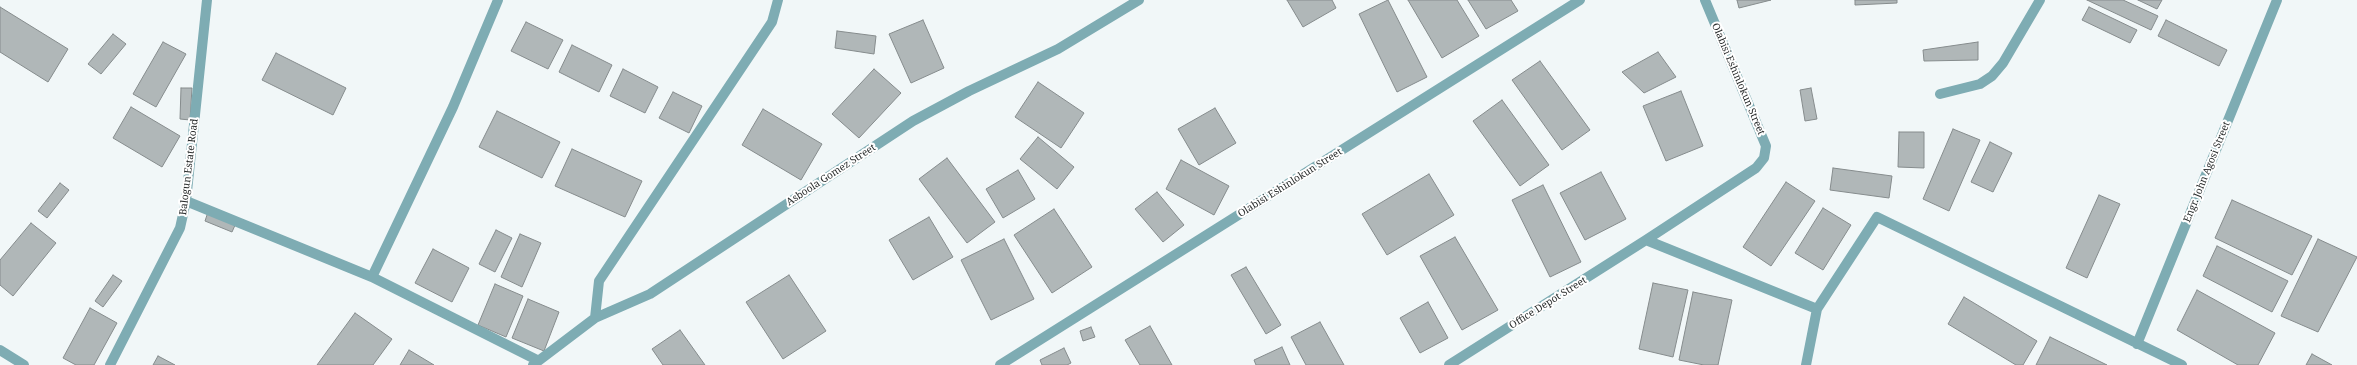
<!DOCTYPE html>
<style>
body{margin:0}
canvas{display:block;background:#f1f7f8}
</style>
<canvas width="2357" height="365"></canvas>
<script>
const ctx = document.querySelector('canvas').getContext('2d');
ctx.lineJoin = 'round';
function paint(path, color) {
  ctx.fillStyle = color;
  ctx.fill(path, 'evenodd');
}
function toPath(rows) {
  const path = new Path2D();
  for (const r of rows) {
    path.moveTo(r[0], r[1]);
    for (let i = 2; i < r.length; i += 2) path.lineTo(r[i], r[i + 1]);
  }
  return path;
}
function stroke(path, color, width, dash) {
  ctx.strokeStyle = color;
  ctx.lineWidth = width;
  ctx.lineCap = dash ? 'butt' : 'round';
  ctx.setLineDash(dash || []);
  ctx.stroke(path);
}
function label(font, color, halo, rows, align = 'center') {
  ctx.font = font + ' "Noto Serif",serif';
  ctx.lineWidth = 4;
  ctx.setLineDash([]);
  ctx.textBaseline = 'middle';
  ctx.strokeStyle = halo;
  ctx.fillStyle = color;
  for (const [text, x, y, turn = 0] of rows) {
    ctx.save();
    ctx.translate(x, y);
    ctx.rotate((+turn || 0) * Math.PI / 180);
    ctx.textAlign = isNaN(turn) ? turn : align;
    if (halo) ctx.strokeText(text, 0, 0);
    ctx.fillText(text, 0, 0);
    ctx.restore();
  }
}
const building = toPath([
 [1287,0,1332,0,1336,8,1303,27,1287,0],
 [1388,0,1427,77,1397,92,1359,14,1388,0],
 [1408,0,1457,0,1479,36,1442,58,1408,0],
 [1468,0,1511,0,1518,11,1486,29,1468,0],
 [1737,0,1771,0,1739,8,1737,0],
 [1855,0,1897,0,1897,3,1855,5,1855,0],
 [2087,0,2123,0,2158,16,2151,30,2087,0],
 [2138,0,2162,0,2157,9,2138,0],
 [0,7,68,49,48,82,0,52,0,7],
 [2089,7,2137,30,2130,43,2082,20,2089,7],
 [923,20,944,68,911,83,889,34,923,20],
 [2166,20,2227,50,2219,66,2158,36,2166,20],
 [526,22,563,40,548,69,511,51,526,22],
 [837,31,876,36,874,54,835,48,837,31],
 [113,34,126,44,101,74,88,64,113,34],
 [163,42,186,54,156,107,133,94,163,42],
 [1978,42,1978,60,1924,61,1923,50,1978,42],
 [572,45,612,65,599,92,559,72,572,45],
 [1658,52,1676,77,1644,93,1622,72,1658,52],
 [276,53,346,88,333,115,262,80,276,53],
 [1540,61,1590,130,1562,150,1512,80,1540,61],
 [623,69,658,87,645,113,610,96,623,69],
 [874,69,901,93,859,138,832,114,874,69],
 [1038,82,1084,113,1061,148,1015,117,1038,82],
 [181,88,192,88,190,120,180,119,181,88],
 [1811,88,1817,119,1805,121,1800,90,1811,88],
 [1681,91,1703,146,1666,161,1643,106,1681,91],
 [673,92,702,106,689,133,659,118,673,92],
 [1502,100,1549,165,1520,186,1473,121,1502,100],
 [131,107,180,136,162,167,113,138,131,107],
 [1215,108,1236,143,1199,165,1178,129,1215,108],
 [763,109,822,144,801,180,742,145,763,109],
 [497,111,560,142,542,178,479,147,497,111],
 [1953,129,1980,140,1949,211,1923,199,1953,129],
 [1899,132,1924,132,1924,168,1898,167,1899,132],
 [1038,137,1074,167,1057,189,1020,159,1038,137],
 [1990,142,2012,153,1993,192,1971,182,1990,142],
 [572,149,642,181,625,217,555,186,572,149],
 [947,158,995,222,967,243,919,179,947,158],
 [1181,160,1229,186,1214,215,1166,189,1181,160],
 [1833,168,1892,176,1889,198,1830,190,1833,168],
 [1018,170,1035,199,1003,218,986,189,1018,170],
 [1601,172,1626,219,1585,240,1560,193,1601,172],
 [1429,174,1454,215,1387,255,1362,214,1429,174],
 [1786,182,1815,201,1771,266,1743,247,1786,182],
 [60,183,69,190,47,218,38,211,60,183],
 [1543,185,1581,262,1550,277,1512,200,1543,185],
 [1157,192,1184,225,1163,242,1135,209,1157,192],
 [2099,195,2120,204,2087,278,2066,268,2099,195],
 [2232,200,2312,236,2292,275,2215,238,2232,200],
 [1823,208,1851,225,1823,270,1795,253,1823,208],
 [1054,209,1092,267,1052,293,1014,235,1054,209],
 [208,212,236,223,232,232,205,221,208,212],
 [929,217,953,257,913,280,889,240,929,217],
 [31,223,56,243,13,296,0,285,0,260,31,223],
 [496,230,512,238,495,272,479,264,496,230],
 [520,234,541,243,522,287,501,277,520,234],
 [1455,237,1498,310,1462,330,1420,256,1455,237],
 [1004,239,1034,299,991,320,961,260,1004,239],
 [2318,239,2357,257,2318,332,2281,316,2318,239],
 [2217,246,2288,281,2272,312,2203,276,2217,246],
 [433,249,469,268,452,302,415,283,433,249],
 [1246,267,1281,325,1266,334,1231,275,1246,267],
 [113,275,122,281,103,307,95,301,113,275],
 [789,275,826,331,783,359,746,302,789,275],
 [1653,283,1688,290,1673,357,1639,349,1653,283],
 [495,284,523,296,506,337,478,325,495,284],
 [2197,290,2275,333,2258,365,2238,365,2177,330,2197,290],
 [1693,292,1732,300,1718,365,1704,365,1679,360,1693,292],
 [1964,297,2037,341,2023,365,2016,365,1948,324,1964,297],
 [528,299,559,312,544,351,512,338,528,299],
 [1428,302,1448,338,1420,353,1400,318,1428,302],
 [90,308,117,323,94,365,76,365,63,358,90,308],
 [355,313,392,339,373,365,317,365,355,313],
 [1320,322,1344,365,1306,365,1291,337,1320,322],
 [1150,326,1172,365,1140,365,1125,340,1150,326],
 [1091,327,1095,337,1083,341,1080,331,1091,327],
 [680,330,705,365,663,365,652,349,680,330],
 [2050,337,2107,365,2036,365,2050,337],
 [1282,347,1290,365,1256,365,1254,360,1282,347],
 [1064,348,1071,363,1067,365,1042,365,1040,360,1064,348],
 [409,350,434,365,400,365,409,350],
 [2312,354,2332,365,2306,365,2312,354],
 [158,356,175,365,153,365,158,356]
]);
paint(building, '#b0b7b8');
stroke(building, '#868c8d', 1);
stroke(toPath([
 [1940,94,1980,84,1992,76,2003,63,2040,0],
 [186,201,372,277,537,360],
 [1646,240,1817,309,1877,217,2182,365],
 [372,277,453,107,498,0],
 [595,318,599,281,772,22,778,0],
 [2137,344,2277,0],
 [0,350,24,365],
 [110,365,180,228,186,201,207,0],
 [533,365,595,318,650,294,913,121,969,91,1058,49,1139,0],
 [1000,365,1580,0],
 [1449,365,1646,240,1756,168,1764,158,1766,146,1705,0],
 [1806,365,1817,309]
]), '#7eacb3', 10);
label('10px', '#2a2d2d', '#fff', [
 ["Olabisi Eshinlokun Street",1738,79,67],
 ["Balogun Estate Road",189,167,-83],
 ["Engr. John Agosi Street",2207,172,-68],
 ["Asboola Gomez Street",831,175,-33],
 ["Olabisi Eshinlokun Street",1290,183,-32],
 ["Office Depot Street",1548,303,-32]
]);
</script>
